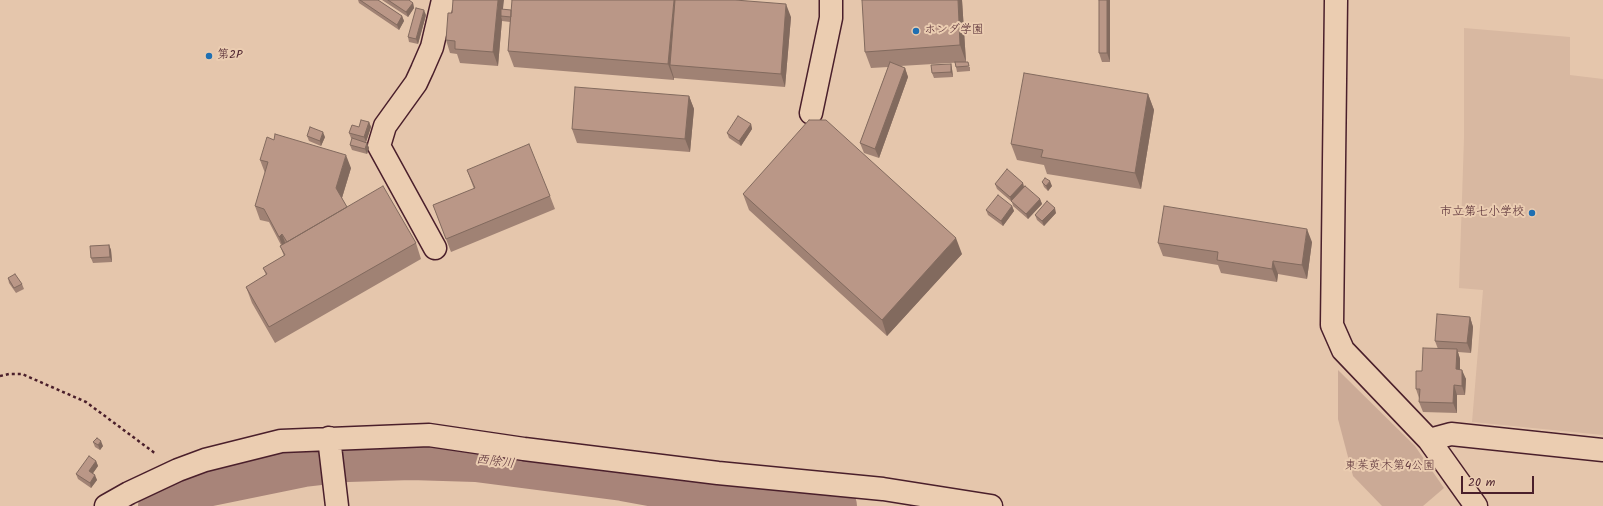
<!DOCTYPE html>
<meta charset="utf-8">
<style>
body{margin:0}
#map{position:relative;width:1603px;height:506px;overflow:hidden;background:#e5c6ac;font-family:Kalam,sans-serif}
canvas{display:block}
.scale{position:absolute;left:1461px;top:476px;width:73px;height:18px;box-sizing:border-box;border:2px solid #4a1f2b;border-top:0;padding-left:5px;font-size:12px;line-height:14px;white-space:nowrap;color:#4a1f2b;-webkit-text-stroke:3px #ebcdb1;paint-order:stroke}
</style>
<div id="map">
<canvas width="1603" height="506"></canvas>
<div class="scale">20 m</div>
</div>
<script>
const ctx = document.querySelector('canvas').getContext('2d');
ctx.lineJoin = 'round';
function paint(path, color) {
  ctx.fillStyle = color;
  ctx.fill(path, 'evenodd');
}
function toPath(rows) {
  const path = new Path2D();
  for (const r of rows) {
    path.moveTo(r[0], r[1]);
    for (let i = 2; i < r.length; i += 2) path.lineTo(r[i], r[i + 1]);
  }
  return path;
}
function stroke(path, color, width, dash) {
  ctx.strokeStyle = color;
  ctx.lineWidth = width;
  ctx.lineCap = dash ? 'butt' : 'round';
  ctx.setLineDash(dash || []);
  ctx.stroke(path);
}
function label(font, color, halo, rows, align = 'center') {
  ctx.font = font + ' Kalam,"Klee One",sans-serif';
  ctx.lineWidth = 4;
  ctx.setLineDash([]);
  ctx.textBaseline = 'middle';
  ctx.strokeStyle = halo;
  ctx.fillStyle = color;
  for (const [text, x, y, turn = 0] of rows) {
    ctx.save();
    ctx.translate(x, y);
    ctx.rotate((+turn || 0) * Math.PI / 180);
    ctx.textAlign = isNaN(turn) ? turn : align;
    if (halo) ctx.strokeText(text, 0, 0);
    ctx.fillText(text, 0, 0);
    ctx.restore();
  }
}
paint(toPath([
 [1464,28,1570,37,1570,75,1603,79,1603,435,1472,422,1483,290,1459,288,1464,138]
]), '#d8b8a1');
paint(toPath([
 [1338,370,1415,446,1444,488,1423,506,1382,506,1353,476,1338,419]
]), '#cbaa96');
stroke(toPath([
 [160,506,201,486,304,465,348,460,411,458,476,460,623,479,730,499,835,506]
]), '#a88479', 44);
const minor = toPath([
 [1336,0,1332,325,1343,350,1429,440,1476,506],
 [811,113,831,18,831,0],
 [435,248,379,146,385,126,416,83,422,70,432,47,443,0],
 [329,438,337,506],
 [1429,440,1451,434,1603,450],
 [106,506,129,493,178,470,205,460,281,441,429,435,524,449,718,473,883,489,991,506]
]);
stroke(minor, '#4a1f2b', 25);
stroke(toPath([
 [0,376,9,374,22,374,86,402,156,454]
]), '#4a1f2b', 2.5, [3, 3]);
stroke(minor, '#ebcdb1', 22);
paint(toPath([
 [358,0,378,0,402,16,404,21,399,30,359,3],
 [382,0,409,0,413,3,414,8,408,17],
 [962,0,966,62,900,66,905,68,908,77,879,158,864,153,860,143,888,67,871,68,865,52],
 [1099,0,1110,62,1102,62,1099,53],
 [503,10,511,10,791,17,785,87,674,78,674,80,514,67,508,51,510,22,502,21,502,20,498,66,460,63,457,54,450,53,446,40,452,13],
 [426,15,418,44,409,42,408,37],
 [955,62,970,67,970,71,957,72],
 [951,64,952,69,953,77,934,78,932,73],
 [1148,94,1154,110,1141,189,1047,174,1044,165,1017,160,1011,144],
 [689,96,694,109,690,152,577,143,572,129],
 [369,122,371,127,366,142,369,148,367,154,352,150,350,145,360,141,351,138,349,133],
 [751,124,752,129,741,146,729,138,727,133],
 [307,136,325,137,321,146,309,141],
 [260,160,351,168,342,198,347,207,416,243,421,259,275,343,252,303,246,287,266,275,263,268,284,256,280,246,281,245,269,222,260,220,255,206,265,173],
 [467,170,550,196,555,209,451,252,433,205,474,189],
 [1042,182,1052,186,1048,191,1044,187],
 [1023,183,1024,187,1040,199,1042,204,1028,219,1013,206,1012,202,997,189,995,184],
 [743,194,962,254,887,336,749,210],
 [1012,206,1014,211,1003,226,988,215,986,210],
 [1056,213,1044,226,1037,220,1035,215],
 [1312,242,1307,279,1278,274,1277,282,1221,273,1218,265,1163,256,1158,243],
 [109,245,111,250,112,262,93,263,91,258],
 [8,278,22,284,24,289,16,293,9,283],
 [1470,317,1473,327,1471,353,1458,352,1460,359,1460,370,1466,379,1465,395,1457,395,1457,413,1423,412,1419,402,1420,398,1419,398,1416,389,1422,371,1438,349,1435,341],
 [93,442,103,446,100,450,95,447],
 [96,461,98,466,93,473,97,480,91,488,78,479,76,474]
]), '#a08274');
paint(toPath([
 [498,0,504,0,502,17,501,16,502,20,498,66,493,52],
 [674,0,678,0,670,65,674,78,674,80,668,64],
 [958,0,962,0,966,62,960,45],
 [1107,0,1110,0,1110,62,1107,53],
 [413,3,414,8,408,17,406,12],
 [786,4,791,17,785,87,781,74],
 [424,10,426,15,418,44,416,39],
 [402,16,404,21,399,30,397,25],
 [951,64,952,69,953,77,951,72],
 [905,68,908,77,879,158,875,149],
 [1148,94,1154,110,1141,189,1135,173],
 [689,96,694,109,690,152,685,139],
 [369,122,371,127,366,142,364,137],
 [751,124,752,129,741,146,739,141],
 [323,132,325,137,321,146,320,141],
 [367,143,369,148,367,154,365,149],
 [346,155,351,168,341,201,336,188],
 [1050,181,1052,186,1048,191,1046,186],
 [1023,183,1024,188,1011,201,1010,197],
 [1040,199,1042,204,1028,219,1026,214],
 [1012,206,1014,211,1003,226,1001,221],
 [1055,208,1056,213,1044,226,1042,221],
 [1307,229,1312,242,1307,279,1302,265],
 [282,234,287,248,284,250,279,237],
 [956,238,962,254,887,336,882,320],
 [109,245,111,250,112,262,110,257],
 [1273,261,1278,274,1277,282,1272,269],
 [1470,317,1473,327,1471,353,1467,343],
 [1457,349,1460,359,1460,379,1456,369],
 [1462,370,1466,379,1465,395,1462,386],
 [1454,385,1457,395,1457,413,1453,403],
 [101,441,103,446,100,450,98,445],
 [96,461,98,466,91,476,89,471],
 [95,475,97,480,91,488,90,483]
]), '#826a5e');
const building = toPath([
 [360,0,378,0,402,16,397,25,360,0],
 [388,0,409,0,413,3,406,12,388,0],
 [453,0,498,0,493,52,455,49,455,41,446,40,448,13,452,13,453,0],
 [512,0,674,0,668,64,508,51,512,0],
 [675,0,735,0,786,4,781,74,670,65,675,0],
 [862,0,958,0,960,45,865,52,862,0],
 [1099,0,1107,0,1107,53,1099,53,1099,0],
 [416,8,424,10,416,39,408,37,416,8],
 [501,9,511,10,511,17,501,16,501,9],
 [890,62,905,68,875,149,860,143,890,62],
 [955,62,968,62,969,66,956,67,955,62],
 [951,64,951,72,932,73,931,65,951,64],
 [1024,73,1148,94,1135,173,1041,157,1043,150,1011,144,1024,73],
 [575,87,689,96,685,139,572,129,575,87],
 [738,116,751,124,739,141,727,133,738,116],
 [361,120,369,122,364,137,349,133,352,125,359,127,361,120],
 [809,120,826,120,956,238,882,320,743,194,809,120],
 [310,127,323,132,320,141,307,136,310,127],
 [275,134,346,155,336,188,347,207,287,242,282,234,279,237,264,209,255,206,268,162,260,160,267,137,274,140,275,134],
 [352,138,367,143,365,149,350,145,352,138],
 [529,144,550,196,446,239,433,205,475,188,467,170,529,144],
 [1007,169,1023,183,1010,197,995,184,1007,169],
 [1045,178,1050,181,1046,186,1042,182,1045,178],
 [383,186,416,243,269,327,246,287,267,274,263,268,285,255,280,246,383,186],
 [1025,186,1040,199,1026,214,1011,201,1025,186],
 [998,195,1012,206,1001,221,986,210,998,195],
 [1047,201,1055,208,1042,221,1035,215,1047,201],
 [1164,206,1307,229,1302,265,1273,261,1272,269,1217,260,1218,252,1158,243,1164,206],
 [109,245,110,257,91,258,90,246,109,245],
 [15,274,22,284,14,288,8,278,15,274],
 [1437,314,1470,317,1467,343,1435,341,1437,314],
 [1423,348,1457,349,1456,369,1462,370,1462,386,1454,385,1453,403,1419,402,1420,389,1416,389,1416,371,1422,371,1423,348],
 [97,438,101,441,98,445,93,442,97,438],
 [89,456,96,461,89,471,95,475,90,483,76,474,89,456]
]);
paint(building, '#ba9787');
stroke(building, '#826a5e', 1);
for (const [x, y, r, color] of [
 [916,31,4,"#1f6fb2"],
 [209,56,4,"#1f6fb2"],
 [1532,213,4,"#1f6fb2"]
]) {
  const dot = new Path2D();
  dot.arc(x, y, r, 0, 2 * Math.PI);
  ctx.fillStyle = color;
  ctx.fill(dot);
  stroke(dot, '#ebcdb1', 1.5);
}
label('12px', '#4a1f2b', '#ebcdb1', [
 ["ホンダ学園",924,31],
 ["第2P",217,56],
 ["市立第七小学校",1524,213,"right"]
], 'left');
label('12px', '#5d343b', '#ebcdb1', [
 ["東茱萸木第4公園",1390,467]
]);
label('italic 13px', '#5d333b', '#ebcdb1', [
 ["西除川",495,463,7]
]);
</script>
